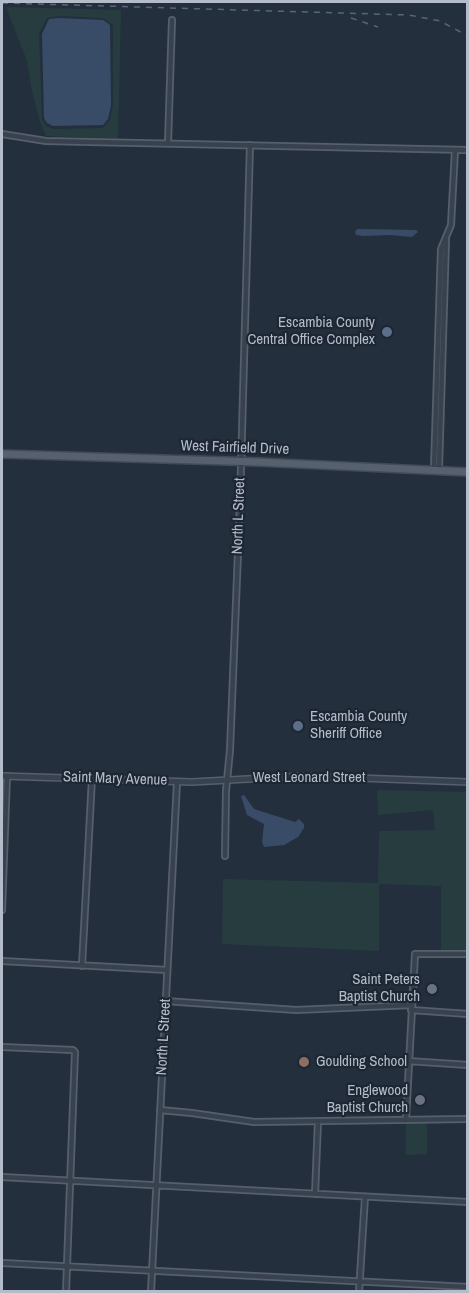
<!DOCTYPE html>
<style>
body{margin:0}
#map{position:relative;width:469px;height:1293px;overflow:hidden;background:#242f3e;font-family:"Archivo Narrow",sans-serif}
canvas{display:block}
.frame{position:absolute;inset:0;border:3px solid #b4bcc9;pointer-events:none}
</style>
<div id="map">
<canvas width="469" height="1293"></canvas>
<div class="frame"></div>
</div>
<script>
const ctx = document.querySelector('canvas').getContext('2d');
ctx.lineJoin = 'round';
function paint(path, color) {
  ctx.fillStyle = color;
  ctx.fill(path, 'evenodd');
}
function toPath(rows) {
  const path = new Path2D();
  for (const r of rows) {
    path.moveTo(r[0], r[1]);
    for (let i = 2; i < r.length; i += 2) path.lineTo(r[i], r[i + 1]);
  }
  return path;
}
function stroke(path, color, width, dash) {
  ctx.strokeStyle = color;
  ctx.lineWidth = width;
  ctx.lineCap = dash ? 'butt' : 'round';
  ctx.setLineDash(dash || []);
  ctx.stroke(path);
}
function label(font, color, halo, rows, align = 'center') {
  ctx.font = font + ' "Archivo Narrow",sans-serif';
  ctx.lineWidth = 4.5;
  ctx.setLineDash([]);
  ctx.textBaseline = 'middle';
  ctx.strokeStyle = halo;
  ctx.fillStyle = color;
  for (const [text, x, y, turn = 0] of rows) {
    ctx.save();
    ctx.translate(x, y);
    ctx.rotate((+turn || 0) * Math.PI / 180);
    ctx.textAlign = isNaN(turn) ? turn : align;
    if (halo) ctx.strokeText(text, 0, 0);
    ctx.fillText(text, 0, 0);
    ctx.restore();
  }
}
paint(toPath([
 [6,7,121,10,118,139,46,136,40,122,31,86,27,61],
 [58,16,103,18,113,25,113,105,110,120,103,128,53,129,46,126,42,119,39,33,47,18],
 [377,790,467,792,467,951,441,951,441,886,379,884,379,951,222,944,223,879,378,883,379,831,435,830,433,810,378,815],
 [406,1122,427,1122,427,1154,406,1155]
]), '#263c3f');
paint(toPath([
 [58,18,103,20,110,25,111,105,108,119,103,125,53,126,47,123,44,118,42,34,49,19],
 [357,229,416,230,418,232,412,237,390,235,363,236,356,235,355,232],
 [244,795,254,809,295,822,299,819,304,824,304,828,298,837,284,845,264,847,262,842,264,824,247,815,241,796]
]), '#394c67');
const minor = toPath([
 [2,134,46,141,90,142,468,150],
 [168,143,172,20],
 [434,469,441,249,451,225,455,150],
 [439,469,446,240],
 [225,856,226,791,230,750,240,503,250,145],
 [2,910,7,776],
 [2,961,167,970],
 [82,966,92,778],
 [165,1001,296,1010,412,1005],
 [411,1010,468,1014],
 [2,1047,73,1050,75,1052,66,1292],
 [408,1061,468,1065],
 [160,1110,192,1113,254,1122,468,1119],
 [406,1119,415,954,468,954],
 [2,1177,468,1202],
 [315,1194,318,1121],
 [2,1263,468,1287],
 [151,1292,177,782],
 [359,1292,365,1197]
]);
const tertiary = toPath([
 [2,776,192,782,303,776,468,782]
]);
const primary = toPath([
 [2,454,258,462,468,472]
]);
stroke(minor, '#565f6c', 8);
stroke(tertiary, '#565f6c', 8);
stroke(primary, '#414a57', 10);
stroke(minor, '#38414e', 4.5);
stroke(tertiary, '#38414e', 5);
stroke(primary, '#56606e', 7);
stroke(toPath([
 [2,3,409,15,440,21,468,36],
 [351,18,378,27]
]), '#5a6575', 1.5, [6, 6]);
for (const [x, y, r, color] of [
 [387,332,6,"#5c6f8a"],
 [298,726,6,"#5c6f8a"],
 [432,989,6,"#6b7280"],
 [304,1062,6,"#8d6e63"],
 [420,1100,6,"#6b7280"]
]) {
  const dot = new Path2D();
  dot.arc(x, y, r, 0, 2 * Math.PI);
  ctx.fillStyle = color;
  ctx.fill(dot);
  stroke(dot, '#1d2633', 2);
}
label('15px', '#b4bcc9', '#1d2633', [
 ["Escambia County",375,323],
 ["Central Office Complex",375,340],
 ["Escambia County",310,717,"left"],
 ["Sheriff Office",310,734,"left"],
 ["Saint Peters",420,980],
 ["Baptist Church",420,997],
 ["Goulding School",316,1062,"left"],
 ["Englewood",408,1091],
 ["Baptist Church",408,1108]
], 'right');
label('15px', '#b4bcc9', '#1d2633', [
 ["West Fairfield Drive",235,448,2],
 ["North L Street",239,516,-88],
 ["West Leonard Street",309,778],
 ["Saint Mary Avenue",115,779,2],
 ["North L Street",164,1037,-87]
]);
</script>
